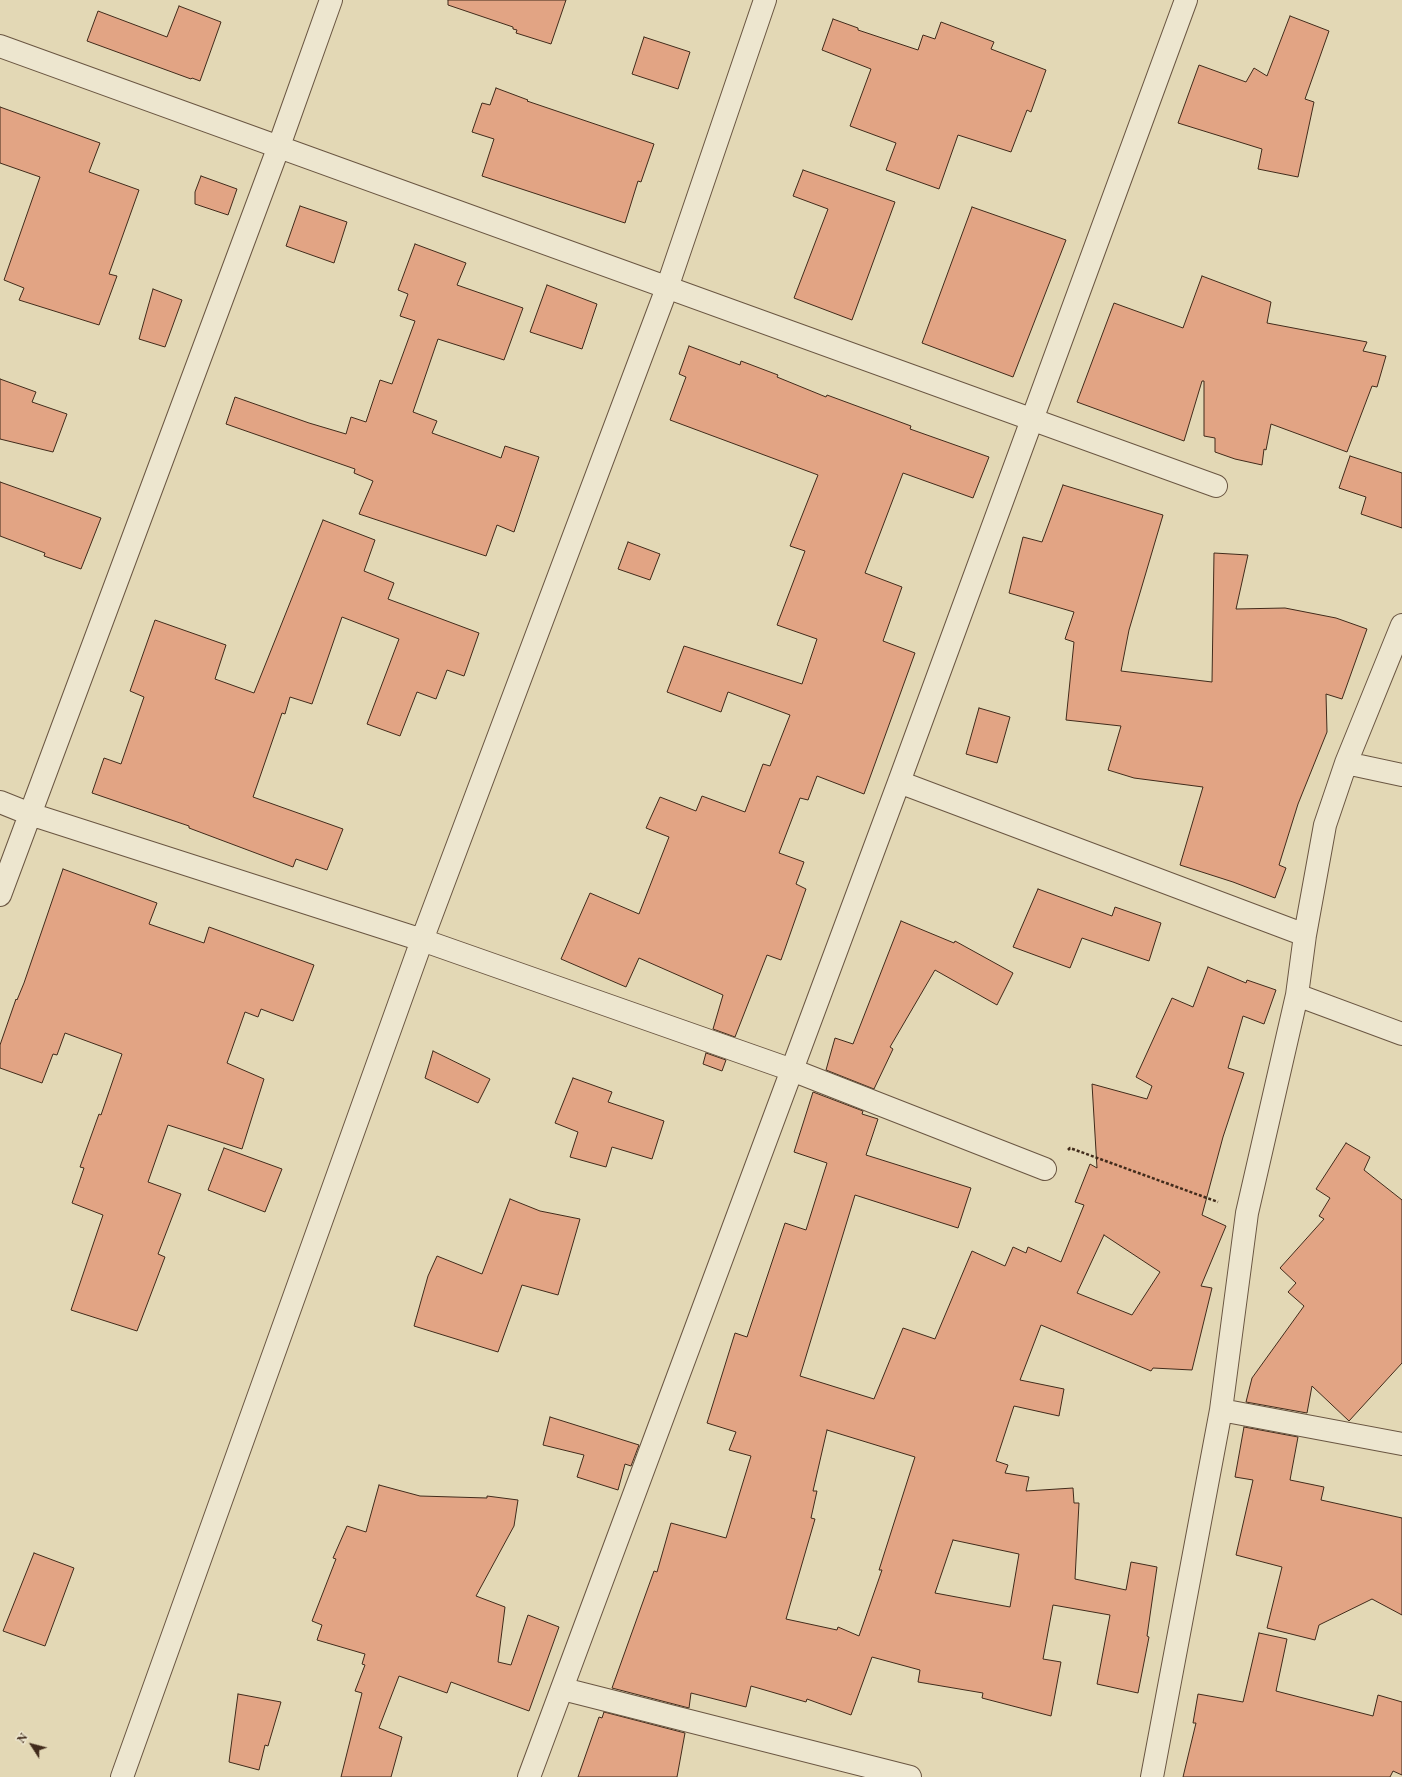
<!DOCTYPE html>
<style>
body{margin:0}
#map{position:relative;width:1402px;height:1777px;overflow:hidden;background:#e3d8b5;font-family:"EB Garamond",serif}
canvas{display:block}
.north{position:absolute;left:12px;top:1725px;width:40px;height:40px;-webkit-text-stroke:3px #ede6cf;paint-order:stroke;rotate:306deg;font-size:11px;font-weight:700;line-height:16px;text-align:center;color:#412b1b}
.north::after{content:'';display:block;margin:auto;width:14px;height:18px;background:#412b1b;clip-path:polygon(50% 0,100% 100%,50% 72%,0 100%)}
</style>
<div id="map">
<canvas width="1402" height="1777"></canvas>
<div class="north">N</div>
</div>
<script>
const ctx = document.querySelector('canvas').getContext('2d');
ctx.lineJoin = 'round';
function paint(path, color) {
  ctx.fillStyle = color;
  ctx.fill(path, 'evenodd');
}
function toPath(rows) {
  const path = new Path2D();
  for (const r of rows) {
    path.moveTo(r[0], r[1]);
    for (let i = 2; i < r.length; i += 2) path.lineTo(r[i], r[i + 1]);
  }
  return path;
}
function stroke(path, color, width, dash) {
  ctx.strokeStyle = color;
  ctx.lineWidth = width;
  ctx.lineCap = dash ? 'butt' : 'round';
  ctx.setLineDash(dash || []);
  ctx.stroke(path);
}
const building = toPath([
 [448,0,566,0,551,44,516,33,517,30,513,29,513,27,448,5,448,0],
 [179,6,221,22,200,81,192,78,191,79,87,41,98,11,167,37,179,6],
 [1290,16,1329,31,1305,99,1314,102,1298,177,1258,169,1262,149,1178,123,1199,65,1246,82,1254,68,1267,76,1290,16],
 [833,19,858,28,858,30,918,50,923,35,935,39,941,22,994,42,991,49,1046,70,1031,112,1027,110,1011,152,958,135,939,189,886,170,896,143,850,126,871,69,822,50,833,19],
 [644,37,690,52,678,89,632,74,644,37],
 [496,88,528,100,527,101,654,144,641,182,638,181,625,223,482,176,494,139,472,132,482,103,490,105,496,88],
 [0,107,100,143,89,172,139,190,109,274,117,276,99,325,19,300,24,288,4,280,40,177,0,163,0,107],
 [803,170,895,202,852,320,794,298,828,209,793,196,803,170],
 [201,176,237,189,228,215,195,204,195,192,201,176],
 [300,206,347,222,334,263,286,246,300,206],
 [972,207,1066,240,1013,377,922,343,972,207],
 [415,244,466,263,457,285,523,308,504,360,438,339,413,412,437,421,432,433,501,458,505,446,539,457,514,532,497,525,486,556,359,514,373,481,354,473,355,469,226,424,235,397,309,423,346,434,351,417,366,422,380,380,392,384,415,321,400,316,408,294,398,290,415,244],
 [1202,276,1271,302,1267,323,1367,342,1363,351,1386,356,1377,387,1372,386,1347,452,1271,424,1266,450,1264,449,1262,465,1235,459,1215,452,1215,438,1204,436,1204,381,1202,381,1184,441,1077,402,1114,303,1183,328,1202,276],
 [547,285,597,304,582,349,530,332,547,285],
 [153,289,182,300,165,347,139,339,153,289],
 [689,346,740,365,741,361,778,375,777,377,826,397,827,395,911,426,910,429,989,457,973,498,903,473,865,573,902,587,883,641,915,653,864,794,817,776,808,800,800,798,779,853,804,862,796,884,806,889,781,960,767,955,735,1037,713,1029,723,995,639,958,626,987,561,959,590,893,639,914,669,837,646,828,660,797,696,811,702,796,745,812,763,764,770,766,790,715,728,692,721,712,667,692,684,646,802,684,817,639,777,625,805,551,790,546,818,475,670,420,686,377,679,374,689,346],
 [0,379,36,392,32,402,67,414,53,452,0,439,0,379],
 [1350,456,1402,473,1402,528,1361,514,1366,497,1339,488,1350,456],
 [0,482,101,518,81,569,44,556,45,553,0,536,0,482],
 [1063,485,1163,515,1129,630,1121,671,1212,682,1214,553,1248,555,1236,609,1285,608,1336,618,1367,629,1342,699,1326,694,1327,732,1298,804,1279,865,1286,868,1275,898,1233,882,1180,865,1203,787,1134,778,1108,770,1121,726,1066,720,1074,642,1065,639,1074,612,1009,593,1023,537,1042,542,1063,485],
 [323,520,375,540,364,571,394,583,388,599,479,633,464,676,447,670,436,699,417,692,400,736,367,724,399,639,342,617,312,704,290,697,285,714,282,713,253,797,343,829,327,870,296,859,293,867,189,828,189,826,92,793,104,758,121,764,144,697,130,691,155,620,226,645,215,679,254,693,323,520],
 [628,542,660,554,650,580,618,569,628,542],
 [979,708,1010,717,997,763,966,754,979,708],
 [63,869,157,903,149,924,204,943,209,927,314,965,293,1021,261,1009,258,1017,245,1012,227,1063,264,1079,242,1149,168,1125,148,1182,181,1194,158,1254,165,1257,137,1331,71,1310,103,1215,72,1203,84,1168,80,1167,99,1114,101,1115,122,1054,65,1033,57,1055,53,1054,42,1083,0,1068,0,1045,16,999,17,1000,24,983,63,869],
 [1038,889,1112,916,1115,907,1161,923,1149,961,1082,938,1070,968,1013,947,1038,889],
 [901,921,954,943,955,941,1013,973,997,1005,935,970,890,1047,893,1049,874,1089,826,1070,835,1038,853,1044,901,921],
 [1208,967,1246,983,1247,980,1276,990,1264,1024,1243,1016,1228,1068,1244,1073,1223,1137,1202,1215,1226,1226,1201,1286,1212,1288,1192,1370,1153,1368,1151,1371,1041,1325,1020,1380,1064,1389,1059,1416,1014,1406,996,1461,1008,1465,1005,1473,1029,1477,1026,1491,1073,1488,1074,1503,1079,1503,1075,1579,1126,1590,1131,1562,1157,1567,1147,1636,1149,1637,1138,1693,1097,1684,1110,1615,1053,1605,1043,1659,1061,1662,1051,1716,982,1698,983,1693,918,1682,920,1670,872,1657,851,1715,807,1699,806,1702,751,1686,746,1707,691,1693,689,1708,612,1688,654,1571,657,1572,671,1523,726,1538,751,1456,729,1450,736,1432,707,1423,735,1333,747,1337,785,1223,806,1230,827,1163,794,1152,813,1092,863,1111,862,1114,878,1119,866,1155,971,1188,958,1228,855,1195,800,1376,874,1399,903,1328,935,1339,972,1251,1005,1266,1013,1247,1026,1253,1028,1247,1061,1262,1084,1205,1075,1202,1090,1164,1097,1168,1092,1084,1147,1099,1152,1086,1136,1077,1172,998,1193,1007,1208,967],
 [1104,1235,1160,1272,1132,1315,1077,1293,1104,1235],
 [827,1430,915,1457,879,1570,882,1570,859,1636,838,1627,837,1630,786,1619,815,1519,811,1518,817,1491,813,1491,827,1430],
 [953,1540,1019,1554,1010,1607,935,1593,953,1540],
 [433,1051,490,1079,478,1103,425,1078,433,1051],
 [706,1053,726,1060,722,1071,703,1064,706,1053],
 [573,1078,612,1092,608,1102,664,1121,652,1159,612,1147,606,1167,570,1157,578,1132,555,1123,573,1078],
 [1346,1143,1370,1157,1364,1170,1402,1200,1402,1363,1349,1421,1312,1386,1307,1413,1246,1402,1252,1378,1304,1306,1288,1292,1296,1283,1280,1268,1324,1219,1319,1216,1330,1198,1316,1189,1346,1143],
 [224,1148,282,1169,265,1212,208,1190,224,1148],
 [510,1199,540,1211,580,1219,558,1295,522,1285,498,1352,414,1326,428,1276,437,1256,482,1274,510,1199],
 [550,1417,639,1445,631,1466,625,1464,618,1490,577,1477,584,1455,543,1445,550,1417],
 [1244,1427,1298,1437,1290,1480,1324,1487,1321,1500,1402,1518,1402,1615,1372,1599,1319,1625,1315,1640,1267,1628,1282,1567,1236,1555,1253,1480,1235,1477,1244,1427],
 [379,1485,420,1496,487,1498,487,1496,518,1500,514,1526,476,1596,505,1607,498,1662,511,1665,528,1615,559,1627,529,1711,451,1682,447,1693,399,1676,379,1728,402,1737,391,1777,341,1777,362,1693,355,1691,365,1665,362,1664,365,1654,317,1640,322,1625,312,1621,336,1559,333,1558,347,1526,366,1532,379,1485],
 [34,1553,74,1568,45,1646,3,1631,34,1553],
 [1259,1633,1287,1639,1276,1691,1373,1716,1378,1695,1402,1702,1402,1775,1393,1771,1390,1777,1183,1777,1196,1723,1193,1723,1198,1694,1243,1702,1259,1633],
 [238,1694,281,1702,268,1746,265,1745,259,1770,229,1762,238,1694],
 [604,1712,685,1733,677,1777,578,1777,599,1717,602,1718,604,1712]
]);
paint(building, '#e2a484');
stroke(building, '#412b1b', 1);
const minor = toPath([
 [0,46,1216,486],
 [1346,763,1402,775],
 [899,782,1305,935],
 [0,802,30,814,422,940,792,1070,1045,1169],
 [0,895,279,146,331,0],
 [1297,995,1402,1034],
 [1221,1410,1402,1444],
 [563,1689,910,1777],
 [122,1777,422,940,667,288,765,0],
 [529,1777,899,782,1186,0],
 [1152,1777,1221,1410,1247,1213,1297,995,1305,935,1325,825,1346,763,1402,625]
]);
stroke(minor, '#6a5642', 24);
stroke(toPath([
 [1068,1150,1070,1148,1218,1202]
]), '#412b1b', 2.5, [3, 2]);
stroke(minor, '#ede6cf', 22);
</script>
